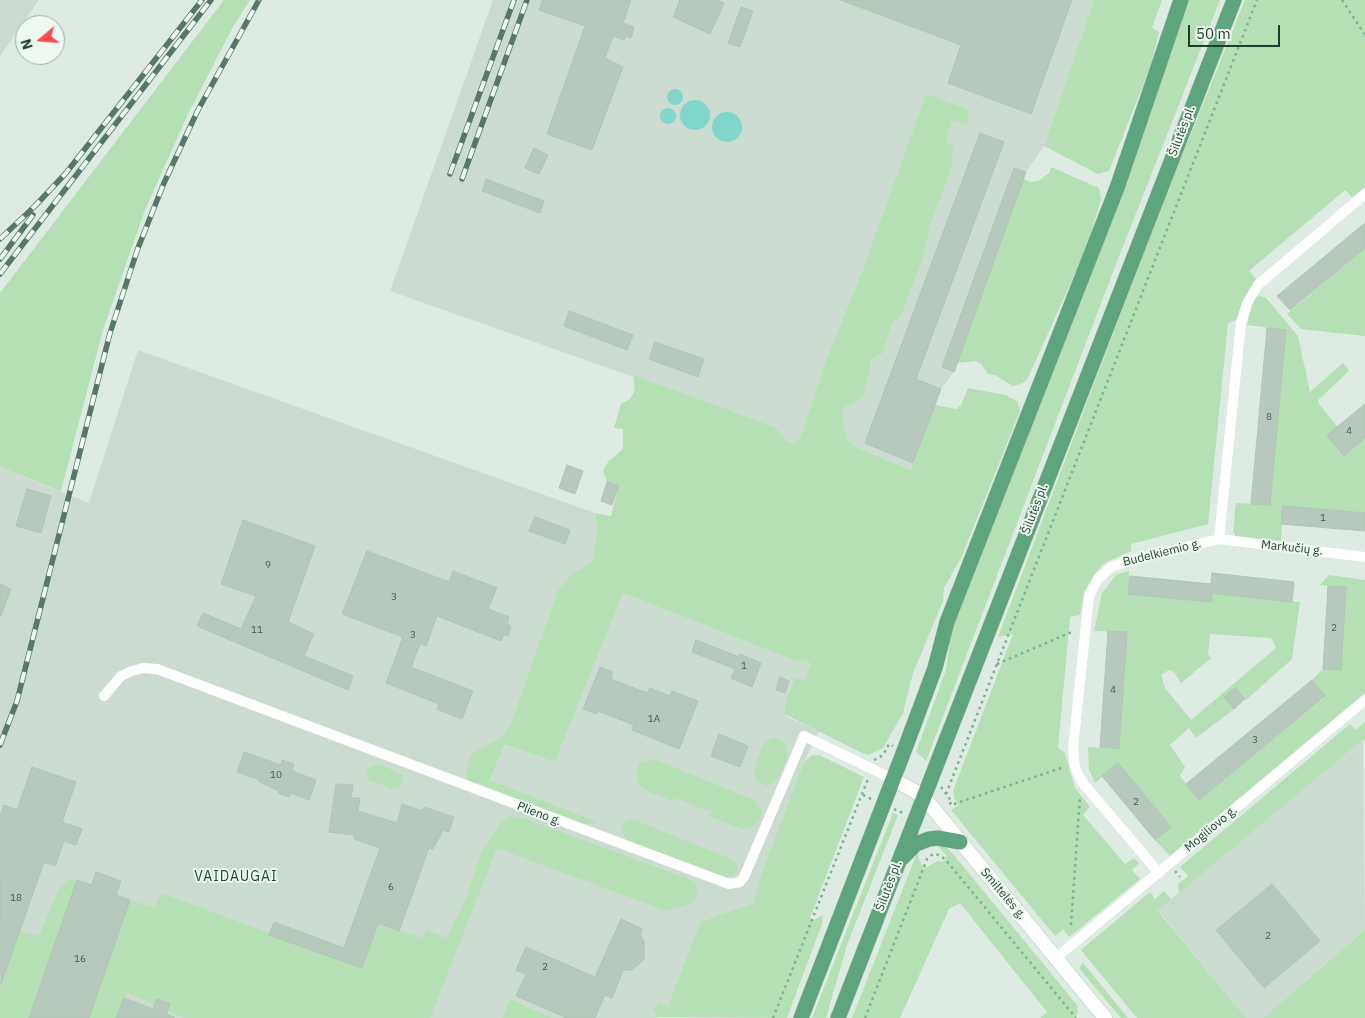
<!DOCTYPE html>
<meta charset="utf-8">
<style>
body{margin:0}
#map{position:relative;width:1365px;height:1018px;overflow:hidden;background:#deebe2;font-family:"IBM Plex Sans",sans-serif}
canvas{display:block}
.north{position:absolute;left:15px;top:15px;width:50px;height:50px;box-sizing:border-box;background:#eef8f0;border:1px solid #9bada2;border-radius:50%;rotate:252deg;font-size:14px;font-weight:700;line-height:20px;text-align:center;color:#1e3c2c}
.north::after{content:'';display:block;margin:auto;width:18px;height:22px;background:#fe494f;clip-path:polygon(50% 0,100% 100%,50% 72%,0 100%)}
.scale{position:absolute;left:1188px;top:25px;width:92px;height:22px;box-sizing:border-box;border:2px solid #1e3c2c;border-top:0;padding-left:6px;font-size:15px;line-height:18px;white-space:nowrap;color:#1e3c2c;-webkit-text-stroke:4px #eef8f0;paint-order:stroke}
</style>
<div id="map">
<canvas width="1365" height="1018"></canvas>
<div class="north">N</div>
<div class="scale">50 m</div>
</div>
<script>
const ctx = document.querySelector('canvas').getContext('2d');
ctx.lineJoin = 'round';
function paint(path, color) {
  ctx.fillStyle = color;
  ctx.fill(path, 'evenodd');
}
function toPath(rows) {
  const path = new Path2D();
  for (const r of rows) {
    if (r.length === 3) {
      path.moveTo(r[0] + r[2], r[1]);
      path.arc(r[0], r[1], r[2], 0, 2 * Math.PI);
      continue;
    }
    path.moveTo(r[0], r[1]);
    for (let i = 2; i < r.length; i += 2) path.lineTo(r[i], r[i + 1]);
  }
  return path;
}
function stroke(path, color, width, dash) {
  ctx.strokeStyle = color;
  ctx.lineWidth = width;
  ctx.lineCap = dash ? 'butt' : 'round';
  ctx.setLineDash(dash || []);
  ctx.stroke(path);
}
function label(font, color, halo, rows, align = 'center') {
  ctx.font = font + ' "IBM Plex Sans",sans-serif';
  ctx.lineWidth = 4;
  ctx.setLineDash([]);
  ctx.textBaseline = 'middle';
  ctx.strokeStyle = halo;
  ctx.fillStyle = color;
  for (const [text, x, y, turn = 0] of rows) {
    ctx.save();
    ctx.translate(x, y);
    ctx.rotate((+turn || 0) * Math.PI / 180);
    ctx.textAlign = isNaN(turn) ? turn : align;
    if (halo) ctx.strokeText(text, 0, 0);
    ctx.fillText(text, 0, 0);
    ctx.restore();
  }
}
paint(toPath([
 [0,0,39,0,0,56],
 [493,0,1094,0,1044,146,1026,172,954,372,941,389,911,470,853,446,847,438,842,416,844,408,850,403,868,373,872,361,883,353,893,322,901,316,924,256,930,226,952,167,946,141,952,120,967,123,970,110,926,95,863,269,825,363,800,438,794,445,787,441,775,427,390,291],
 [138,350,595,513,597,528,593,559,590,564,570,574,558,590,511,723,499,739,474,752,465,775,596,822,490,781,503,745,555,762,623,593,798,662,802,660,812,665,805,680,795,677,784,710,784,714,789,718,819,731,804,762,763,869,757,892,753,903,700,922,668,1006,656,1004,653,1010,657,1017,661,1018,553,1018,510,999,502,1018,0,1018,0,467,89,503],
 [1363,738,1365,929,1263,1018,1246,1018,1158,910]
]), '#ccdbd0');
paint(toPath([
 [224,0,250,0,234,25,188,114,145,210,103,330,61,491,0,467,0,293],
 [1094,0,1162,0,1152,28,1159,32,1151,65,1109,171,1098,174,1044,146],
 [1189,0,1220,0,1118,259,926,761,916,752,946,670,952,628,1135,153],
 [1245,0,1365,0,1365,187,1352,197,1345,190,1249,271,1256,279,1243,303,1238,319,1228,323,1208,524,1131,544,1131,551,1106,562,1096,572,1084,592,1080,615,1070,617,1058,748,1065,753,1075,788,1090,807,1083,815,1125,864,1134,858,1139,863,1132,870,1140,879,1069,937,1063,929,1055,936,951,810,959,805,954,798,953,791,1013,634,998,637,1155,223],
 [926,94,970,110,967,124,952,121,946,141,953,146,952,167,930,226,924,256,901,316,893,322,883,353,871,361,864,395,844,408,842,416,847,438,853,446,911,470,935,405,956,409,961,405,968,388,1005,395,1017,401,1020,411,962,556,944,588,943,601,913,673,903,713,883,748,868,755,862,753,784,714,785,704,795,677,805,680,811,664,802,660,798,662,623,593,555,762,504,745,490,780,597,822,586,825,467,781,465,775,471,755,477,750,499,739,511,723,558,590,570,574,590,564,593,559,597,528,595,513,611,516,619,486,607,482,603,470,608,462,623,449,623,429,614,428,621,404,630,399,635,390,633,378,635,376,775,427,787,441,794,444,800,438,825,363,863,269],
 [1051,167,1099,188,1101,200,1086,249,1028,378,1023,383,1013,386,995,375,988,374,981,364,976,361,957,363,1023,179,1030,182,1038,181,1049,173],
 [1365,248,1365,336,1301,329,1287,314],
 [1255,295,1266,298,1298,336,1310,392,1343,363,1349,371,1319,399,1318,403,1338,427,1344,455,1365,438,1365,513,1283,506,1281,541,1236,537,1233,532,1236,503,1270,505,1286,330,1247,325],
 [1129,571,1129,594,1210,602,1212,593,1300,602,1292,659,1246,700,1235,688,1234,709,1196,738,1189,728,1170,745,1185,767,1180,776,1199,800,1325,697,1312,680,1323,669,1341,670,1346,587,1320,585,1329,575,1365,580,1365,693,1170,856,1155,840,1171,827,1118,763,1095,783,1089,769,1088,747,1119,749,1127,632,1094,631,1102,593,1117,574],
 [1210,634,1271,638,1276,648,1191,720,1165,688,1161,675,1169,670,1174,672,1181,683,1211,658,1208,654],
 [1365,722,1365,741,1363,739,1179,893,1178,884,1188,876,1180,867,1350,724,1356,730],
 [773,737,784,741,788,754,779,777,767,786,756,781,754,768,763,745],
 [819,755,864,777,810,918,814,920,823,915,822,924,787,1018,657,1017,653,1010,655,1006,659,1003,668,1006,700,922,753,903,763,869,804,762,811,756],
 [653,759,754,800,762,811,760,820,752,827,742,829,709,816,710,812,675,798,673,801,647,791,639,785,636,771,640,763],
 [378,764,403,775,401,787,392,789,369,780,366,774,368,768],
 [893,813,898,815,847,945,826,1018,812,1018],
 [511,816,523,818,694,881,698,890,697,895,691,903,666,911,497,848,430,1018,184,1018,127,992,118,1018,89,1018,130,900,154,908,161,893,362,968,378,923,423,938,426,930,447,938,466,898,482,850,486,847,500,823],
 [629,820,635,820,734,860,737,866,737,873,731,877,722,876,627,841,621,830,623,824],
 [935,843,943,843,953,854,1077,1005,1078,1012,1075,1018,1040,1018,1047,1012,960,903,949,909,900,1018,852,1018,917,853,921,864,927,867,937,861,943,862,947,856],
 [68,880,77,880,29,1018,0,1018,0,988,20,931,39,936,60,887],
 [1164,891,1171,899,1158,911,1246,1018,1137,1018,1081,950,1150,892,1155,899],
 [1365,929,1365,1018,1263,1018,1354,939],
 [1083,963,1128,1018,1121,1018,1087,978,1079,968],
 [510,999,553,1018,502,1018]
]), '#b5dfb4');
paint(toPath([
 [675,97,8],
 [695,115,15],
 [668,116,8],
 [727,127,15]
]), '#80d6cb');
const building = toPath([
 [543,0,631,0,623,23,634,27,631,38,626,36,624,40,613,36,605,58,623,67,592,150,547,134,585,26,539,10,543,0],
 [680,0,716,0,724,3,710,34,673,17,680,0],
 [841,0,1072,0,1031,114,948,83,961,45,841,0],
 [741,7,753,11,740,47,728,43,741,7],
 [980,133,1004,142,916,379,941,389,913,463,865,443,980,133],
 [534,148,548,155,539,174,525,168,534,148],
 [1014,168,1026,172,954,372,942,367,1014,168],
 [486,179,544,201,540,213,482,191,486,179],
 [1365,223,1365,248,1290,310,1277,296,1365,223],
 [569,311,633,335,627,350,564,326,569,311],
 [1267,328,1286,330,1270,505,1251,504,1267,328],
 [655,342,704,359,698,377,649,359,655,342],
 [1365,404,1365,438,1344,456,1327,435,1365,404],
 [567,465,583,471,575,494,559,488,567,465],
 [607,482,619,486,612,505,601,501,607,482],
 [27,489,51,496,41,533,16,526,27,489],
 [1283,506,1365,513,1365,531,1281,524,1283,506],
 [535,517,570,530,565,544,529,531,535,517],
 [243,520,315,546,288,622,314,634,304,656,353,676,348,690,197,626,203,613,241,629,256,596,221,584,243,520],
 [367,551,449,582,453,571,497,588,488,609,509,617,507,624,511,626,508,636,504,634,501,641,437,616,426,646,420,644,411,667,473,691,462,719,437,709,439,704,386,683,403,637,342,614,367,551],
 [1212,573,1294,582,1292,602,1212,593,1211,602,1128,594,1130,576,1211,584,1212,573],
 [0,584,11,589,1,616,0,616,0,584],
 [1328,586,1346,587,1341,670,1323,669,1328,586],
 [1108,631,1127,632,1119,749,1100,747,1108,631],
 [696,640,739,657,740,654,761,663,752,687,731,678,735,669,692,652,696,640],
 [600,667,613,672,611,679,647,693,650,688,670,696,672,691,698,701,679,749,632,730,634,725,598,711,597,714,583,709,600,667],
 [780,677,789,681,785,693,776,690,780,677],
 [1312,680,1325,696,1199,800,1186,784,1312,680],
 [1235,688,1245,699,1234,709,1224,697,1235,688],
 [719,734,748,746,740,767,711,756,719,734],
 [244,752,281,765,282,760,294,764,292,771,316,780,309,800,291,793,289,797,278,793,279,791,258,781,258,779,237,772,244,752],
 [1118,763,1171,827,1155,840,1102,776,1118,763],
 [32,767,76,782,62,822,82,829,76,845,64,841,55,866,44,862,1,984,0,816,4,805,17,810,32,767],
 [336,784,353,785,351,798,360,798,358,811,397,823,402,804,423,811,424,807,454,817,449,832,443,830,433,849,429,848,399,931,378,923,362,968,269,935,274,922,344,948,380,848,354,839,355,835,329,832,336,784],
 [96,872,121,881,116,895,130,900,89,1018,29,1018,77,880,92,885,96,872],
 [1272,884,1320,941,1264,988,1216,930,1272,884],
 [621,919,642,929,640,935,644,941,644,959,632,970,623,970,612,998,605,995,595,1018,567,1018,516,996,526,974,516,970,526,947,595,977,621,919],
 [124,998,153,1009,157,999,170,1004,166,1014,175,1018,116,1018,124,998]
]);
paint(building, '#b6c9bc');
stroke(building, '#b0c5b6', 1);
const secondary = toPath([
 [893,779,923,796,1105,1018]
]);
const primary = toPath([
 [902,858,916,844,929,839,938,838,960,842],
 [801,1018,904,751,935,668,947,622,1117,188,1181,0],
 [838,1018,1234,0]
]);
stroke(secondary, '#b0ccba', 15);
stroke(primary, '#c0c8c4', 16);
stroke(toPath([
 [1342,0,1365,35],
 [997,664,1074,631],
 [874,760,883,755,889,744,893,746],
 [941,787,952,802,947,806],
 [946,794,1257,0],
 [863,795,873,800],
 [954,804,1064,767],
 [894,809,905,814],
 [1175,871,1180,877],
 [1071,925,1080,797],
 [773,1018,868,779],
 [865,1018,927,859,933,854,939,855,945,859,1076,1018]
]), '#7bb292', 2.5, [2.5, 4]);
stroke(toPath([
 [1219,539,1241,323,1247,303,1258,285,1365,194],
 [104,696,121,676,132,671,143,668,157,669,729,884,740,882,744,877,804,736,893,779],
 [1159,873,1082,782,1075,768,1073,748,1089,596,1098,579,1111,567,1128,561,1219,539,1365,557],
 [1056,958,1365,700]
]), '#fff', 10);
stroke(secondary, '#fff', 14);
stroke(primary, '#5ea57f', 15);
const rail = toPath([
 [450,174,514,0],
 [462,179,527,0],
 [0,239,35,206,66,173,202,0],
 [0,259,33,215],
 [0,274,211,0],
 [0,745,17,701,110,333,138,248,164,183,198,110,259,0]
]);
stroke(rail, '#587867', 5.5);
stroke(rail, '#eef8f0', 4, [11]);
label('10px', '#445f50', null, [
 ["8",1269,417],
 ["4",1349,431],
 ["1",1323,518],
 ["9",268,565],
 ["3",394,597],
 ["2",1334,628],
 ["11",257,630],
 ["3",413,635],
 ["1",744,666],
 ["4",1113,690],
 ["1A",654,719],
 ["3",1255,740],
 ["10",276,775],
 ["2",1136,802],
 ["6",391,887],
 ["18",16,898],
 ["2",1268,936],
 ["16",80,959],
 ["2",545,967]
]);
label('12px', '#1e3c2c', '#eef8f0', [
 ["Šilutės pl.",1182,131,-69],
 ["Šilutės pl.",1035,509,-69],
 ["Markučių g.",1292,548,6],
 ["Budelkiemio g.",1162,553,-14],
 ["Plieno g.",539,814,21],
 ["Mogiliovo g.",1211,829,-40],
 ["Šilutės pl.",889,886,-69],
 ["Smiltelės g.",1003,894,50]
]);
ctx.letterSpacing = '1px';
label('14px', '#185033', '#eef8f0', [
 ["VAIDAUGAI",236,877]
]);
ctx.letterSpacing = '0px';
</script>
